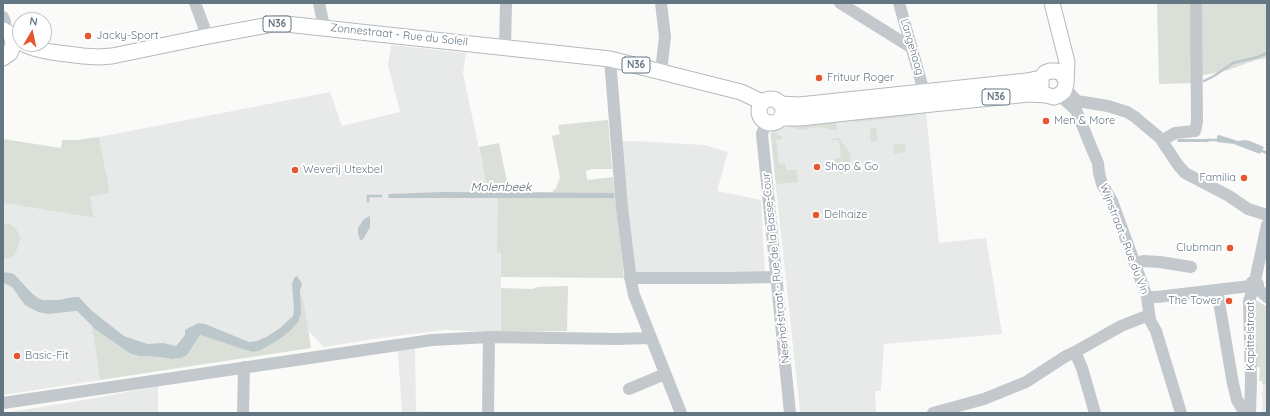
<!DOCTYPE html>
<style>
body{margin:0}
#map{position:relative;width:1270px;height:416px;overflow:hidden;background:#fafaf8;font-family:Quicksand,sans-serif}
canvas{display:block}
.frame{position:absolute;inset:0;border:4px solid #657683;pointer-events:none}
.north{position:absolute;left:12px;top:12px;width:40px;height:40px;box-sizing:border-box;background:#fff;border:1px solid #c1c8cd;border-radius:50%;rotate:9deg;font-size:11px;font-weight:700;line-height:16px;text-align:center;color:#657683}
.north::after{content:'';display:block;margin:auto;width:14px;height:18px;background:#e4572e;clip-path:polygon(50% 0,100% 100%,50% 72%,0 100%)}
</style>
<div id="map">
<canvas width="1270" height="416"></canvas>
<div class="frame"></div>
<div class="north">N</div>
</div>
<script>
const ctx = document.querySelector('canvas').getContext('2d');
ctx.lineJoin = 'round';
function paint(path, color) {
  ctx.fillStyle = color;
  ctx.fill(path, 'evenodd');
}
function toPath(rows) {
  const path = new Path2D();
  for (const r of rows) {
    if (r.length === 3) {
      path.moveTo(r[0] + r[2], r[1]);
      path.arc(r[0], r[1], r[2], 0, 2 * Math.PI);
      continue;
    }
    path.moveTo(r[0], r[1]);
    for (let i = 2; i < r.length; i += 2) path.lineTo(r[i], r[i + 1]);
  }
  return path;
}
function stroke(path, color, width, dash) {
  ctx.strokeStyle = color;
  ctx.lineWidth = width;
  ctx.lineCap = dash ? 'butt' : 'round';
  ctx.setLineDash(dash || []);
  ctx.stroke(path);
}
function label(font, color, halo, rows, align = 'center') {
  ctx.font = font + ' Quicksand,sans-serif';
  ctx.lineWidth = 4;
  ctx.setLineDash([]);
  ctx.textBaseline = 'middle';
  ctx.strokeStyle = halo;
  ctx.fillStyle = color;
  for (const [text, x, y, turn = 0] of rows) {
    ctx.save();
    ctx.translate(x, y);
    ctx.rotate((+turn || 0) * Math.PI / 180);
    ctx.textAlign = isNaN(turn) ? turn : align;
    if (halo) ctx.strokeText(text, 0, 0);
    ctx.fillText(text, 0, 0);
    ctx.restore();
  }
}
paint(toPath([
 [391,45,466,53,463,73,488,192,498,192,498,253,501,253,501,332,444,330,380,338,324,347,293,316,280,328,268,336,257,341,249,342,198,323,185,335,176,346,148,344,124,336,91,310,79,297,73,297,58,300,43,300,38,298,14,274,11,273,3,272,3,203,94,218,90,197,110,193,99,137,330,92,342,126,400,112,388,65],
 [926,113,939,243,986,238,1002,334,884,344,881,391,875,391,876,413,802,413,800,411,770,132,788,126],
 [634,141,705,145,728,152,717,191,761,200,765,273,637,273,633,270,621,142],
 [3,283,12,287,37,312,48,314,77,311,92,326,100,380,3,395],
 [415,349,416,411,474,413,402,413,398,351],
 [1263,384,1267,384,1267,413,1262,413,1263,403,1261,403,1263,401,1262,395,1261,394,1261,393,1263,393],
 [158,386,158,413,3,413,84,400]
]), '#e8e9e9');
paint(toPath([
 [1157,3,1192,3,1193,83,1159,84],
 [1198,3,1267,3,1267,58,1256,60,1228,70,1200,76],
 [914,114,914,116,855,122,855,119],
 [608,120,612,169,592,169,586,171,587,180,613,177,624,278,501,277,501,253,497,253,498,192,488,193,479,147,499,143,509,192,552,192,556,188,560,178,552,136,560,134,558,125],
 [836,121,837,130,835,130,819,127,802,130,786,126,787,124,803,125],
 [870,128,876,128,878,141,871,142],
 [773,132,783,137,782,139,776,140,779,164,785,163,786,170,797,170,798,182,776,184,771,135],
 [99,137,110,193,90,197,94,218,3,203,3,139,61,148,62,140,77,140],
 [839,138,850,153,851,162,845,163,846,174,840,174,839,167,836,167,834,159,841,157,839,140,831,140,831,139],
 [906,143,905,152,894,154,893,145],
 [3,223,10,224,15,228,18,232,20,238,19,244,15,254,11,257,3,259],
 [568,286,567,331,501,332,501,288,532,289,538,287],
 [300,291,304,305,311,348,100,380,92,326,131,354,139,356,159,357,172,359,181,358,187,355,200,335,245,350,253,352,259,351,277,341,289,332,301,296],
 [1253,300,1256,300,1267,307,1267,384,1262,384,1262,381,1259,381,1260,367,1254,367]
]), '#dadfd7');
paint(toPath([
 [1219,135,1238,141,1245,140,1250,141,1264,147,1260,154,1234,144,1217,142,1217,136],
 [1178,139,1208,139,1209,142,1177,142],
 [443,192,614,193,614,198,389,198,388,194],
 [370,216,370,227,364,238,362,240,360,240,358,233,358,228,364,219],
 [3,272,11,273,14,274,32,293,38,298,43,300,58,300,73,297,79,297,91,310,124,336,148,344,163,343,176,346,185,335,185,330,198,323,205,324,249,342,257,341,268,336,280,328,293,316,294,310,292,284,294,278,297,276,302,284,300,291,301,313,298,322,289,332,277,341,259,351,253,352,245,350,200,335,187,355,181,358,172,359,159,357,139,356,131,354,95,329,77,311,48,314,38,312,25,305,12,287,3,283]
]), '#bbc7cb');
stroke(toPath([
 [1204,81,1214,76,1233,63,1258,57,1267,53],
 [1206,140,1219,140],
 [1260,150,1267,153],
 [368,201,368,196,381,196]
]), '#bbc7cb', 2.5);
const major = toPath([
 [3,30,9,33,12,37,13,45,10,53,3,58],
 [24,44,33,48,51,52,83,56,99,57,112,56,204,37,274,24,286,24,610,59,741,92,762,102],
 [1041,88,1041,78,1045,73,1050,71,1056,71,1061,73,1066,80],
 [771,111,12],
 [780,104,799,105,809,104,1027,81,1041,78],
 [781,118,801,118,855,112,1029,94,1046,95,1054,97,1059,95,1064,91,1066,84,1067,62,1052,3]
]);
stroke(major, '#b5babe', 17);
stroke(toPath([
 [195,3,204,27,204,37],
 [319,3,324,27],
 [661,3,665,37,661,71],
 [840,3,912,48],
 [899,3,924,92],
 [3,17,5,22,6,31],
 [505,47,506,3],
 [610,59,622,208,631,281,634,295,681,413],
 [1065,88,1077,101,1108,106,1127,112,1135,117,1160,138,1178,165,1185,173,1229,196,1248,209,1267,215],
 [1059,95,1076,110,1092,149,1098,163,1099,173,1102,184,1112,201,1147,297,1150,320,1156,331,1181,413],
 [766,123,762,134,790,413],
 [1163,140,1175,133,1195,131,1197,122,1196,3],
 [1135,263,1143,261,1160,262,1191,267],
 [630,278,728,278,776,277],
 [1258,287,1258,284,1255,281,1267,225],
 [1257,288,1267,297],
 [1217,290,1233,384,1237,400,1245,413],
 [1147,297,1157,297,1250,286,1252,282,1255,281],
 [1075,352,1082,368,1095,413],
 [629,389,665,374],
 [3,403,432,340,489,337,617,339,650,338],
 [243,413,244,367],
 [488,413,489,337],
 [933,413,984,399,1026,382,1066,356,1075,352,1121,326,1149,315],
 [1250,413,1251,382,1249,301,1253,289]
]), '#c3c8cc', 12);
stroke(major, '#fff', 15);
for (const [x, y, r, color] of [
 [88,36,4,"#e4572e"],
 [819,78,4,"#e4572e"],
 [1046,121,4,"#e4572e"],
 [817,167,4,"#e4572e"],
 [295,170,4,"#e4572e"],
 [1244,178,4,"#e4572e"],
 [816,215,4,"#e4572e"],
 [1230,248,4,"#e4572e"],
 [1229,301,4,"#e4572e"],
 [17,356,4,"#e4572e"]
]) {
  const dot = new Path2D();
  dot.arc(x, y, r, 0, 2 * Math.PI);
  ctx.fillStyle = color;
  ctx.fill(dot);
  stroke(dot, '#fff', 1.5);
}
for (const [x, y, w] of [
 [277,24,28],
 [636,65,28],
 [996,97,28]
]) {
  const box = new Path2D();
  box.roundRect(x - w / 2, y - 8, w, 16, 3);
  ctx.fillStyle = '#fff';
  ctx.fill(box);
  stroke(box, '#657683', 1);
}
label('bold 10px', '#657683', null, [
 ["N36",277,24],
 ["N36",636,65],
 ["N36",996,97]
]);
label('11px', '#657683', '#fff', [
 ["Zonnestraat - Rue du Soleil",399,35,6],
 ["Langehaag",912,47,74],
 ["Wijnstraat - Rue du Vin",1124,239,69],
 ["Neerhofstraat - Rue de la Basse-Cour",776,268,-96],
 ["Kapittelstraat",1251,336,-90]
]);
label('11px', '#657683', '#fff', [
 ["Jacky-Sport",96,36],
 ["Frituur Roger",827,78],
 ["Men & More",1054,121],
 ["Shop & Go",825,167],
 ["Weverij Utexbel",303,170],
 ["Familia",1236,178,"right"],
 ["Delhaize",824,215],
 ["Clubman",1222,248,"right"],
 ["The Tower",1221,301,"right"],
 ["Basic-Fit",25,356]
], 'left');
label('italic 12px', '#60757c', '#fff', [
 ["Molenbeek",501,187]
]);
</script>
